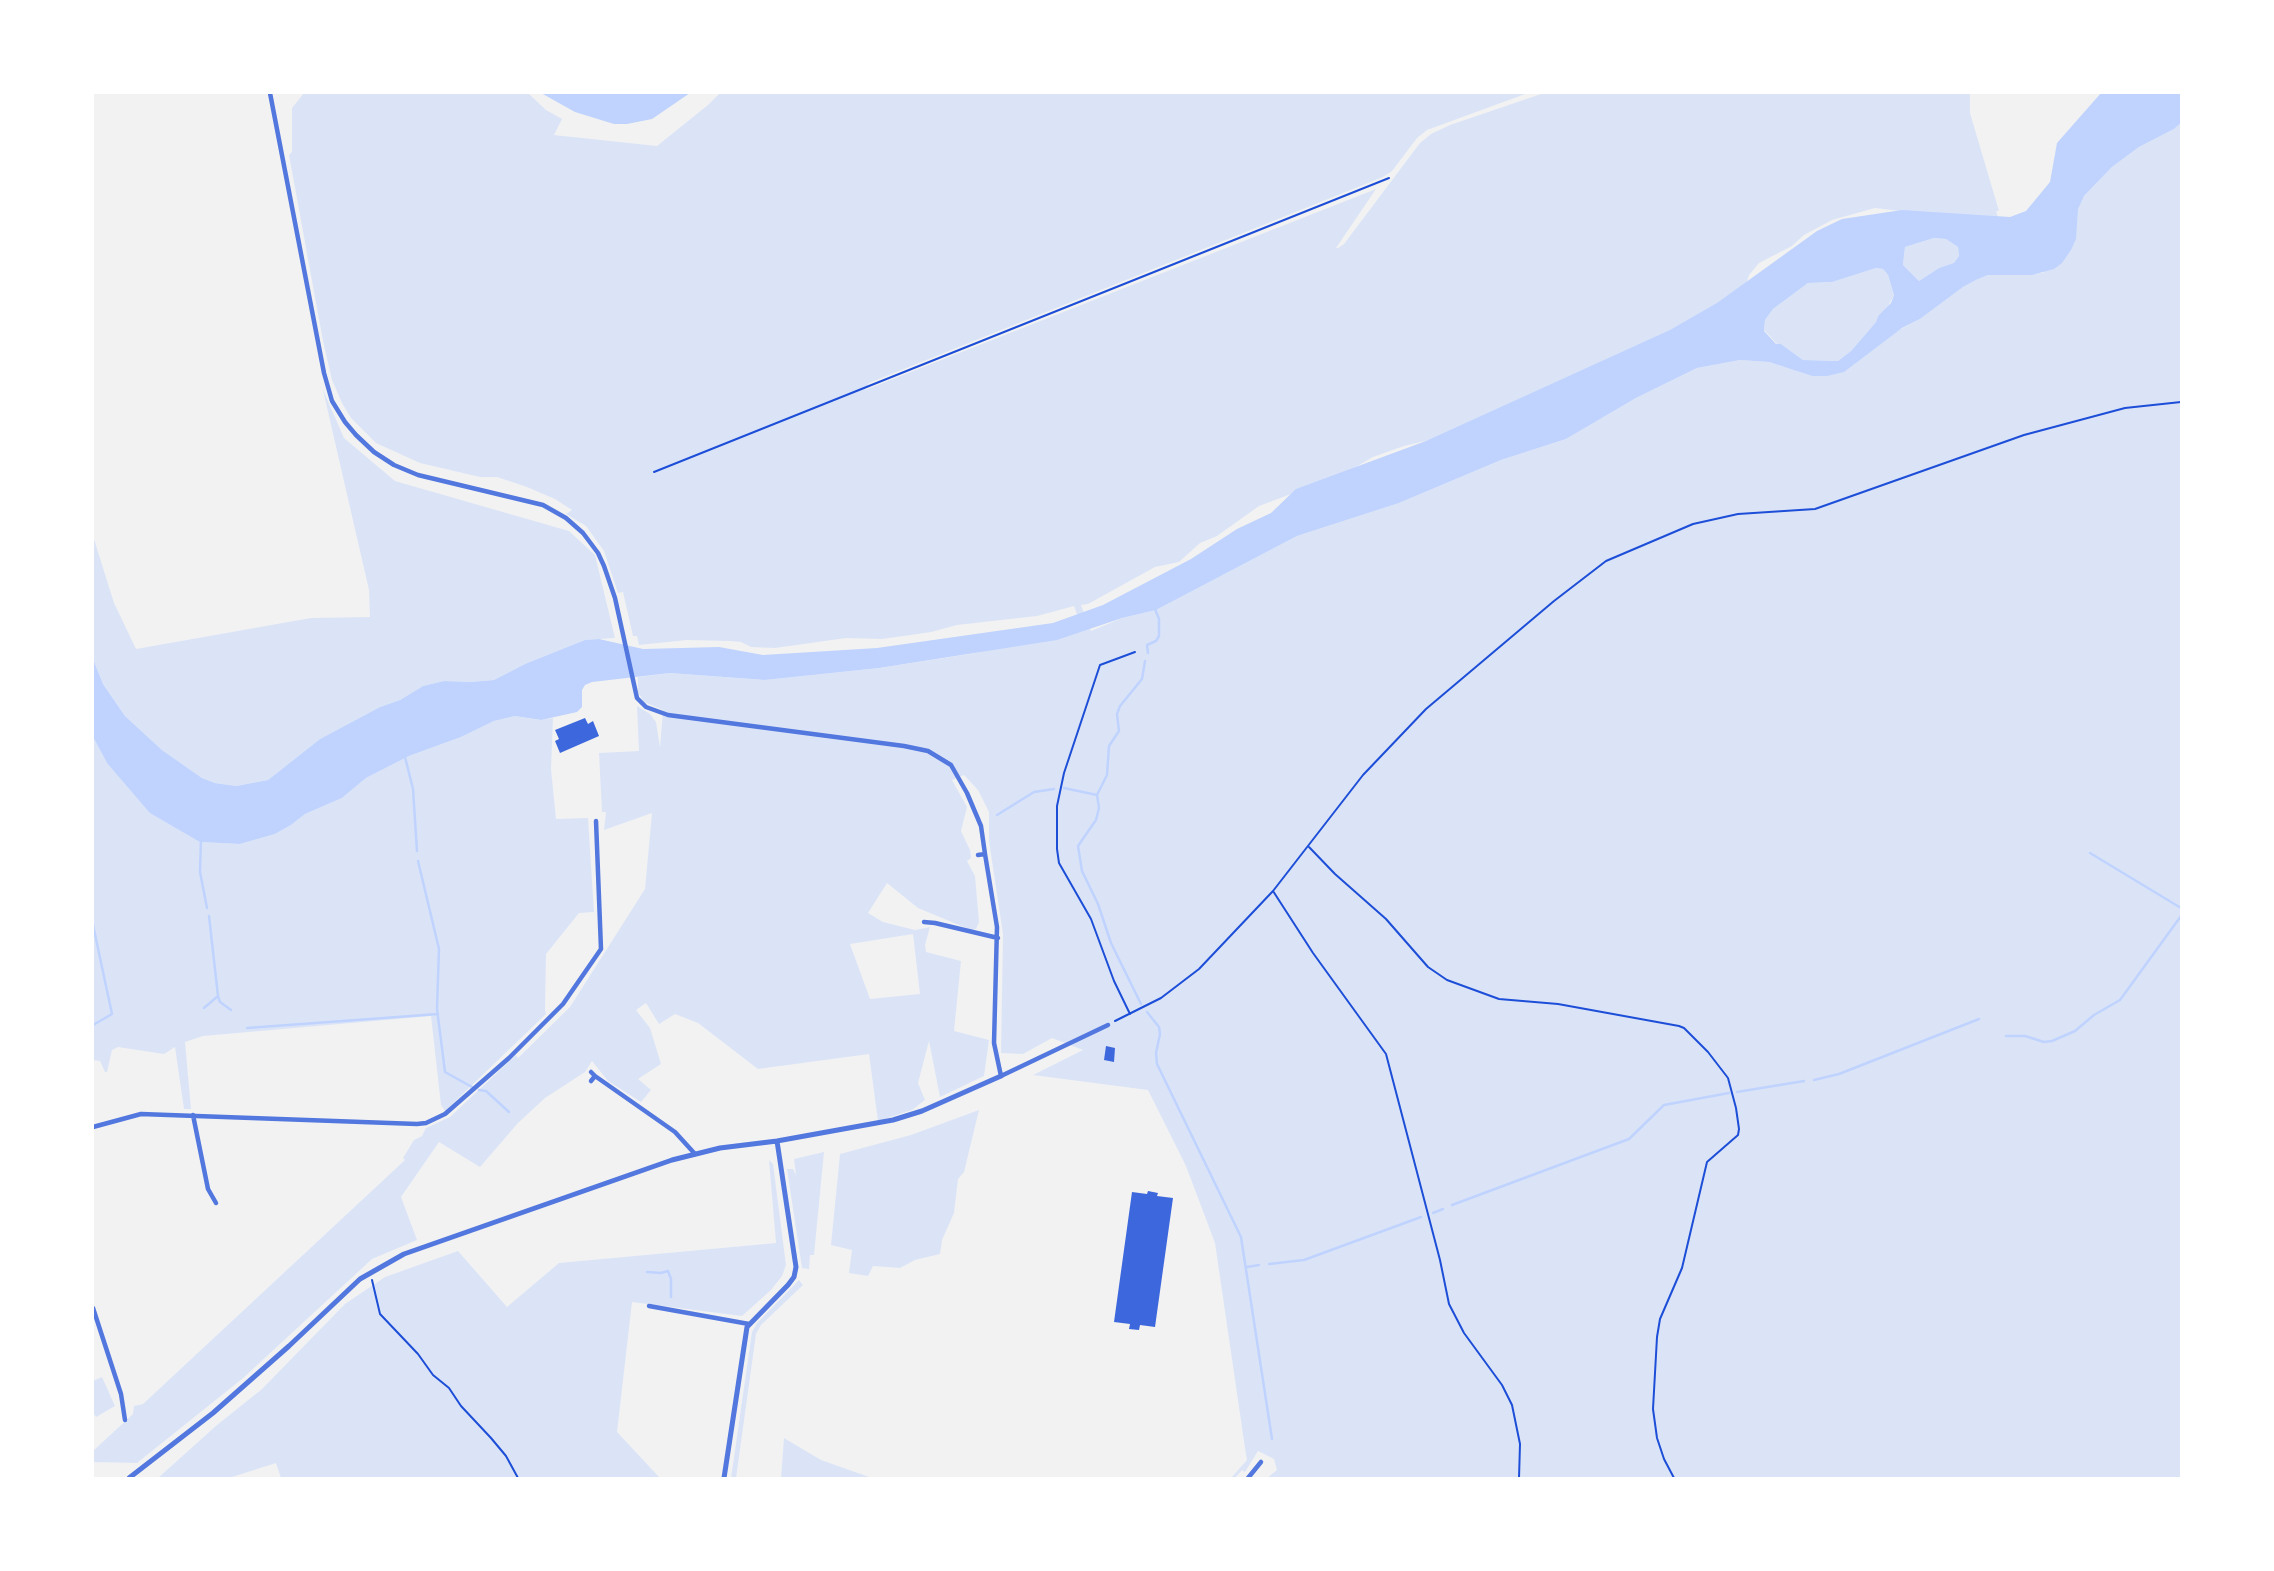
<!DOCTYPE html>
<style>
body{margin:0}
#map{position:relative;width:2274px;height:1571px;overflow:hidden;background:#f2f2f2;font-family:"Exo 2",sans-serif}
canvas{display:block}
.frame{position:absolute;inset:0;border:94px solid #fff;pointer-events:none}
</style>
<div id="map">
<canvas width="2274" height="1571"></canvas>
<div class="frame"></div>
</div>
<script>
const ctx = document.querySelector('canvas').getContext('2d');
ctx.lineJoin = 'round';
function paint(path, color) {
  ctx.fillStyle = color;
  ctx.fill(path, 'evenodd');
}
function toPath(rows) {
  const path = new Path2D();
  for (const r of rows) {
    path.moveTo(r[0], r[1]);
    for (let i = 2; i < r.length; i += 2) path.lineTo(r[i], r[i + 1]);
  }
  return path;
}
function stroke(path, color, width, dash) {
  ctx.strokeStyle = color;
  ctx.lineWidth = width;
  ctx.lineCap = dash ? 'butt' : 'round';
  ctx.setLineDash(dash || []);
  ctx.stroke(path);
}
paint(toPath([
 [304,93,528,93,546,110,562,119,554,135,657,146,708,105,720,93,1528,93,1427,130,1417,138,1392,171,1383,177,869,383,865,390,1376,189,1336,248,1338,248,1344,244,1420,143,1431,134,1450,125,1544,93,1970,93,1970,113,1999,211,1996,211,2000,223,1875,208,1832,220,1804,235,1792,246,1759,263,1749,275,1746,285,1689,322,1434,439,1404,446,1373,457,1342,475,1259,506,1217,536,1200,543,1179,562,1155,567,1088,604,1081,605,1091,631,1122,618,1156,610,1297,536,1399,503,1501,460,1566,439,1636,398,1697,368,1740,360,1769,362,1812,376,1920,319,1963,287,1976,280,1988,275,2043,273,2084,196,2112,167,2139,147,2174,129,2181,123,2181,1478,1267,1478,1277,1470,1274,1459,1258,1451,1245,1472,1242,1470,1235,1478,1231,1478,1247,1460,1245,1448,1215,1243,1186,1166,1148,1090,1033,1075,1083,1050,1052,1038,1023,1054,1001,1053,1003,934,989,841,989,812,978,790,964,775,952,780,967,807,961,831,970,850,971,858,967,861,975,876,979,922,976,929,971,930,918,908,887,883,868,913,883,922,915,930,930,927,925,945,926,952,961,961,954,1031,989,1040,984,1076,940,1097,929,1041,918,1083,925,1100,912,1110,878,1121,869,1054,758,1069,698,1023,675,1014,659,1024,646,1003,636,1010,650,1028,661,1064,638,1079,651,1090,641,1102,608,1081,592,1061,585,1072,545,1098,518,1123,480,1167,439,1142,401,1197,417,1240,372,1259,242,1379,137,1463,94,1462,93,1451,133,1414,134,1406,143,1404,405,1160,403,1158,414,1140,422,1136,426,1128,450,1117,516,1055,518,1058,570,1007,645,889,652,813,604,830,606,812,602,812,599,753,639,751,637,706,650,714,656,722,660,747,663,710,644,702,638,692,638,677,670,673,765,680,879,668,970,654,1083,631,1074,606,1037,616,957,625,931,632,882,639,846,638,775,648,751,647,741,642,730,641,687,640,639,645,637,636,633,636,623,592,618,593,604,551,586,526,566,514,572,510,555,499,527,487,497,477,480,477,420,463,376,443,351,418,342,403,332,380,323,341,289,155,292,152,292,108],
 [913,934,920,994,870,999,850,944],
 [1934,238,1946,239,1958,247,1959,256,1954,264,1939,268,1919,281,1903,265,1905,247],
 [1876,268,1883,269,1888,275,1894,295,1886,310,1878,316,1876,322,1851,351,1838,361,1803,360,1781,344,1777,344,1764,330,1765,320,1773,309,1808,283,1831,282],
 [323,390,344,438,395,481,569,531,595,555,615,638,585,640,525,664,494,680,471,682,444,681,423,686,400,700,380,707,320,739,268,780,236,786,215,783,202,778,162,750,125,716,103,684,93,659,93,536,114,603,136,649,311,618,370,617,369,590],
 [515,716,540,720,553,718,551,769,556,819,588,818,594,912,579,913,546,954,545,1010,546,1014,445,1111,441,1105,431,1016,203,1036,185,1042,191,1109,184,1109,175,1047,164,1054,118,1047,112,1050,107,1072,105,1072,100,1061,93,1060,93,737,107,763,200,842,240,844,275,834,291,825,305,814,342,798,366,778,409,756,461,737,494,721],
 [979,1110,964,1172,958,1179,954,1213,942,1240,940,1254,915,1260,900,1268,873,1266,868,1276,849,1273,852,1250,831,1245,840,1154,911,1135],
 [824,1152,814,1255,810,1255,809,1269,802,1268,787,1169,793,1169,796,1175,794,1159],
 [769,1160,773,1164,786,1265,782,1276,771,1290,742,1316,632,1302,617,1432,660,1478,281,1478,276,1463,229,1478,158,1478,217,1425,262,1389,345,1304,385,1277,458,1251,507,1307,559,1263,776,1243],
 [799,1280,803,1285,761,1325,756,1334,736,1478,731,1478,752,1332,757,1323],
 [102,1377,115,1406,96,1417,93,1413,93,1381],
 [784,1438,821,1460,872,1478,781,1478]
]), '#dbe4f7');
paint(toPath([
 [541,93,690,93,652,119,627,124,614,124,575,112],
 [2101,93,2181,93,2181,123,2174,129,2139,147,2112,167,2084,196,2078,209,2076,239,2071,250,2062,263,2054,269,2032,275,1988,275,1976,280,1963,287,1920,319,1902,328,1844,372,1827,376,1812,376,1769,362,1740,360,1697,368,1636,398,1566,439,1501,460,1399,503,1297,536,1156,610,1122,618,1057,640,879,668,765,680,670,673,592,682,585,685,582,690,582,707,577,712,541,720,515,716,494,721,461,737,409,756,366,778,342,798,305,814,291,825,275,834,240,844,200,842,150,813,107,763,93,737,93,659,103,684,125,716,162,750,202,778,215,783,236,786,268,780,320,739,380,707,400,700,423,686,444,681,471,682,494,680,525,664,585,640,599,639,643,649,719,647,763,655,877,648,1053,623,1103,605,1191,559,1237,529,1271,513,1296,489,1426,441,1670,330,1717,303,1817,231,1842,219,1902,210,2010,217,2026,211,2050,182,2057,143],
 [1934,238,1946,239,1958,247,1959,256,1954,263,1939,268,1919,281,1903,265,1905,247],
 [1876,268,1883,269,1888,275,1894,295,1891,303,1878,316,1876,322,1851,351,1838,361,1803,360,1781,344,1776,344,1764,331,1765,320,1773,309,1808,283,1832,282]
]), '#bfd3fe');
stroke(toPath([
 [1148,653,1147,645,1156,641,1159,636,1159,619,1155,609],
 [405,757,413,789,417,851],
 [1064,788,1097,795],
 [997,815,1034,792,1054,789],
 [201,839,200,872,207,908],
 [2090,853,2181,908],
 [418,861,439,949,437,1009,445,1072,472,1087],
 [93,925,112,1014,93,1025],
 [218,996,220,1002,231,1010],
 [1141,1004,1111,943,1098,904,1082,871,1078,846,1096,820,1099,808,1097,795,1107,775,1109,746,1119,731,1117,714,1120,706,1142,679,1145,661],
 [204,1008,218,996,209,916],
 [1147,1012,1159,1027,1160,1034,1156,1053,1157,1064,1241,1237,1272,1439],
 [247,1028,438,1014],
 [2006,1036,2025,1036,2044,1042,2052,1041,2075,1031,2094,1015,2120,1000,2181,916],
 [1814,1080,1839,1074,1979,1019],
 [479,1090,486,1091,509,1112],
 [1737,1092,1804,1081],
 [1452,1205,1629,1139,1664,1105,1729,1093],
 [1433,1213,1443,1209],
 [1269,1264,1304,1260,1421,1217],
 [1247,1267,1259,1265],
 [647,1272,661,1273,668,1271,671,1279,671,1297]
]), '#bfd3fe', 2.5);
paint(toPath([
 [585,718,588,724,593,721,599,736,560,753,555,741,559,739,555,730],
 [1106,1046,1115,1048,1114,1062,1104,1060],
 [1148,1191,1158,1193,1157,1196,1173,1198,1155,1327,1140,1325,1139,1330,1129,1329,1130,1324,1114,1322,1132,1192,1147,1194]
]), '#3d67dc');
stroke(toPath([
 [654,472,1389,178],
 [1309,847,1335,874,1386,919,1428,967,1447,980,1499,999,1558,1004,1679,1026,1684,1028,1708,1052,1728,1078,1736,1108,1739,1129,1738,1135,1707,1162,1682,1268,1660,1319,1657,1337,1653,1409,1657,1438,1664,1459,1674,1478],
 [1273,891,1313,953,1386,1054,1440,1260,1449,1304,1464,1333,1502,1385,1512,1405,1520,1444,1519,1478],
 [1130,1014,1114,981,1091,919,1059,863,1057,849,1057,806,1064,773,1100,665,1135,652],
 [1115,1021,1161,998,1199,969,1273,891,1363,775,1426,709,1554,601,1606,561,1693,524,1738,514,1815,509,2024,435,2125,408,2181,402],
 [372,1280,380,1314,418,1354,433,1375,449,1388,461,1406,491,1438,506,1456,518,1478]
]), '#1d4ed8', 2);
stroke(toPath([
 [270,93,324,373,332,401,345,422,356,435,374,452,394,465,418,475,543,505,566,518,583,533,598,553,604,566,615,598,637,698,646,707,668,715,904,746,928,751,951,765,967,793,981,826,985,854],
 [978,855,985,854,997,927,994,1043,1001,1076,1108,1025],
 [924,922,935,923,998,938],
 [595,1076,675,1132,695,1154],
 [591,1081,595,1076,591,1072],
 [193,1115,208,1189,216,1203],
 [93,1127,141,1114,417,1124,426,1123,445,1114,509,1058,563,1004,601,949,596,821],
 [649,1306,749,1324],
 [93,1308,121,1394,125,1420],
 [1248,1478,1261,1462]
]), '#5277de', 4.5);
stroke(toPath([
 [129,1478,213,1413,289,1346,360,1279,404,1254,672,1160,720,1148,777,1141,893,1120,922,1111,1001,1076],
 [724,1478,747,1327,788,1285,794,1277,796,1267,777,1141]
]), '#5277de', 5);
</script>
